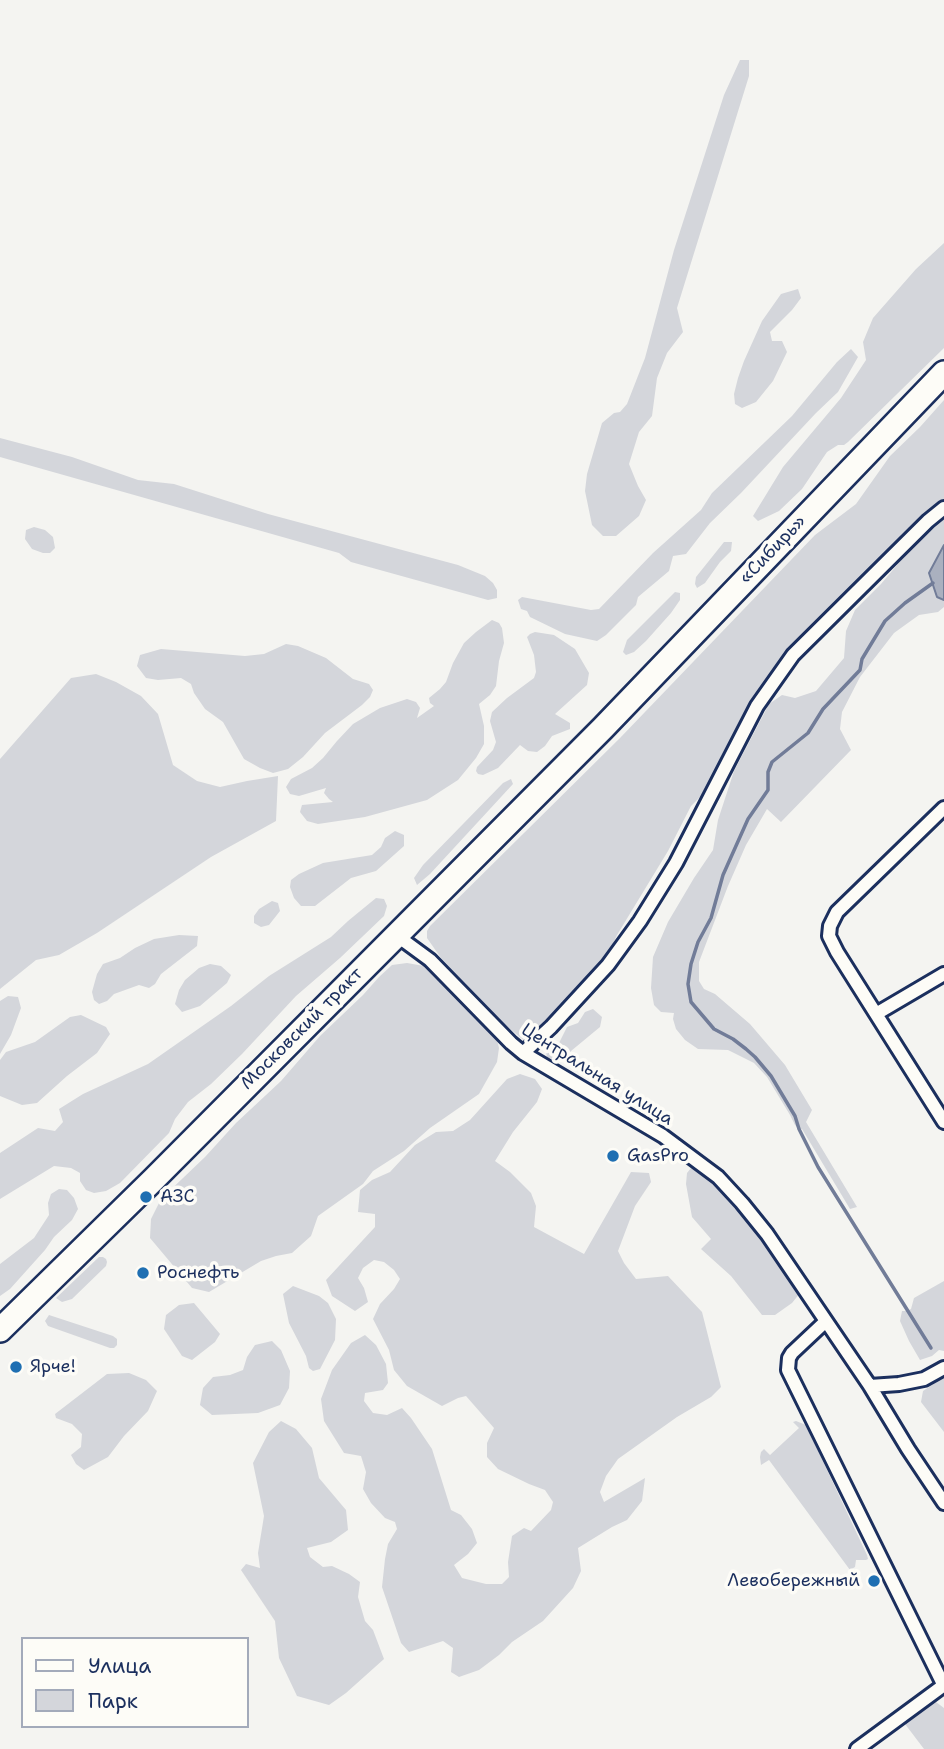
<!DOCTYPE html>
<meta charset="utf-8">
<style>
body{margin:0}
#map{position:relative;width:944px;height:1749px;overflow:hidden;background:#f4f4f1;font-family:"Shantell Sans",sans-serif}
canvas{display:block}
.legend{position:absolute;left:21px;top:1637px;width:228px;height:91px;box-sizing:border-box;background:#fdfcf7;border:2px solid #a3aaba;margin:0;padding:9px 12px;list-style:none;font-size:21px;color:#1b2f5e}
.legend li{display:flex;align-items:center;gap:14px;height:35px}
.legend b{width:35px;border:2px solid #a3aaba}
</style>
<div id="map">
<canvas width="944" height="1749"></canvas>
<ul class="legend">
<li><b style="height:9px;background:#fdfcf7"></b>Улица</li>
<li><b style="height:19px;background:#d4d6db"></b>Парк</li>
</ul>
</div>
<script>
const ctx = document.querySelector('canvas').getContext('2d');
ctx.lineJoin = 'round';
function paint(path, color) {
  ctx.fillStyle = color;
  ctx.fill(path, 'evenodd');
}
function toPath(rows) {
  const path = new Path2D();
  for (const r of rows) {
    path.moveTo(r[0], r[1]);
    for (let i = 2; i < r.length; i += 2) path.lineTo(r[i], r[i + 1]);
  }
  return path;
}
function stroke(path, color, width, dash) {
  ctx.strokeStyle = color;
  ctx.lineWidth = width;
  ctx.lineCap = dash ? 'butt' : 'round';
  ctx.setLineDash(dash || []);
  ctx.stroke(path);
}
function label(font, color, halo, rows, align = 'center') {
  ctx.font = font + ' "Shantell Sans",sans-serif';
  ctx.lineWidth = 7;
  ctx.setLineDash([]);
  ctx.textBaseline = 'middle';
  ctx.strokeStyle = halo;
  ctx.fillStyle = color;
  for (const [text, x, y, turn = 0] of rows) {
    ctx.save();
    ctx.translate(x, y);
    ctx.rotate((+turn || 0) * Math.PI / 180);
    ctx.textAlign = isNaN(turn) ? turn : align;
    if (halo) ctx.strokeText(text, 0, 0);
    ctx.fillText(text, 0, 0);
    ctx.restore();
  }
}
paint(toPath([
 [740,60,749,60,749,76,677,308,683,332,667,353,657,378,652,416,639,432,629,464,638,486,646,500,639,516,616,536,603,536,592,525,585,491,587,474,602,423,614,413,620,412,627,404,645,358,674,250,724,95],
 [944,243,944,348,848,442,844,445,838,445,827,452,802,489,779,511,758,521,753,516,783,467,841,398,866,360,863,342,873,318,916,269],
 [798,289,801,298,792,310,770,332,772,341,782,341,787,352,773,381,756,402,742,408,735,404,734,394,738,378,744,361,762,321,781,294],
 [851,349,858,357,838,392,816,413,741,493,710,523,686,554,673,556,669,571,638,597,636,605,606,635,597,641,565,634,530,617,527,611,521,609,518,600,522,597,591,610,599,609,653,553,701,510,712,493,792,416,837,362],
 [944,400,944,507,779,675,705,792,691,806,668,851,617,935,603,965,527,1043,503,1023,441,958,427,938,427,931,430,926,620,738,815,535,856,504,890,456,920,427],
 [0,438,72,457,138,480,174,484,268,514,458,565,485,576,493,583,497,590,497,598,488,600,351,562,339,553,0,457],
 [944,519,944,545,929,573,937,597,944,600,944,607,938,612,919,615,894,633,860,677,842,712,840,729,851,750,781,822,767,809,746,845,728,886,699,962,699,981,704,989,715,994,750,1024,785,1065,812,1110,806,1122,857,1207,850,1209,802,1129,799,1129,795,1125,790,1115,767,1077,754,1063,728,1050,698,1049,685,1040,676,1029,673,1019,674,1013,661,1012,654,1005,651,988,653,957,668,922,694,878,713,850,718,820,734,771,769,704,782,695,795,698,816,691,844,658,846,631,855,610,881,584,908,552],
 [34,527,45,530,53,537,55,548,50,553,43,553,32,549,25,539,26,530],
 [724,542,732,542,731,551,720,562,705,583,697,588,695,584,696,577],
 [675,592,680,593,680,600,671,613,646,641,634,652,626,655,623,652,627,640],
 [492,620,499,623,502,628,504,643,499,661,496,686,490,695,479,704,484,726,484,744,476,758,458,780,427,800,365,817,318,824,307,821,300,812,302,805,333,802,329,799,324,793,326,788,299,796,290,794,286,787,291,779,312,768,323,758,337,741,353,724,380,708,407,699,416,702,420,708,417,718,434,706,430,703,429,698,440,689,446,682,453,663,464,643,476,632],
 [535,632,554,635,575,649,589,673,587,685,555,714,570,723,570,729,552,736,545,746,537,752,528,751,520,745,498,768,483,775,478,774,476,771,477,767,493,750,496,742,490,721,492,712,507,698,534,678,536,672,534,655,527,637,530,634],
 [286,644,298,646,326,658,353,679,369,684,373,690,370,697,362,705,325,733,303,757,288,769,273,773,260,768,244,759,223,722,205,709,194,693,191,684,181,678,158,680,146,678,137,666,140,655,161,649,245,656,264,654],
 [96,674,116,682,141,696,158,714,173,765,197,781,220,787,247,781,278,776,276,821,211,857,97,933,59,955,36,960,0,989,0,759,71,678],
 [511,779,513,784,430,874,417,885,414,878,423,865,503,783],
 [395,831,404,835,404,846,376,871,351,878,315,906,301,906,294,898,290,887,291,880,299,874,323,863,372,855,381,847,385,838],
 [376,898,384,899,387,906,384,916,340,958,296,996,242,1054,211,1084,188,1102,175,1119,169,1133,120,1183,106,1191,94,1193,86,1190,80,1181,80,1173,71,1168,54,1166,0,1199,0,1153,38,1128,55,1131,63,1122,59,1109,83,1094,148,1064,231,1006,269,976,331,937,348,921],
 [272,901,278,903,280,911,269,925,261,927,254,923,254,916,259,909],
 [179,935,198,936,197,946,161,974,155,984,149,988,139,985,114,994,107,1001,99,1004,94,1000,92,992,97,974,103,964,120,958,135,948,154,939],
 [407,963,424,966,459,999,497,1040,499,1048,497,1062,479,1094,430,1128,404,1151,373,1171,363,1184,318,1216,311,1236,292,1253,276,1256,261,1261,209,1292,192,1288,150,1238,151,1219,161,1199,205,1157,236,1123,281,1081,320,1036,363,995,379,977,392,965],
 [210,964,221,966,231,975,227,983,200,1006,182,1012,175,1004,179,990,185,980,199,968],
 [8,996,18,997,21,1008,11,1035,0,1054,0,1001],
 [593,1009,602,1017,600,1027,571,1051,564,1060,556,1061,547,1057,546,1052,550,1044,559,1043,567,1027,578,1023,585,1012],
 [81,1015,106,1027,110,1034,97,1053,67,1076,37,1103,22,1105,0,1096,0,1060,6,1052,35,1042,70,1017],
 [520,1074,535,1079,542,1089,537,1102,513,1132,495,1161,510,1172,531,1193,536,1206,534,1227,584,1254,631,1172,649,1173,651,1182,635,1206,618,1251,624,1263,636,1279,668,1276,702,1312,721,1387,711,1397,677,1417,618,1459,606,1476,600,1492,604,1502,645,1478,642,1501,627,1520,612,1527,578,1548,581,1571,573,1588,543,1621,512,1642,499,1655,479,1670,459,1677,451,1672,453,1648,443,1641,409,1652,401,1643,382,1587,385,1559,388,1544,397,1529,395,1522,385,1518,371,1503,363,1489,366,1472,361,1456,344,1453,324,1421,321,1399,332,1370,351,1343,365,1335,376,1345,386,1364,388,1383,383,1390,365,1393,364,1401,373,1413,387,1415,402,1408,411,1418,432,1449,451,1510,461,1515,472,1529,477,1543,468,1554,454,1565,462,1578,486,1584,502,1584,509,1577,508,1562,512,1536,524,1528,531,1531,551,1510,553,1502,545,1490,529,1484,498,1469,487,1457,487,1443,494,1428,466,1396,458,1398,442,1406,407,1386,394,1370,389,1350,373,1319,380,1304,394,1289,400,1279,394,1270,384,1262,374,1260,363,1268,358,1278,364,1288,368,1302,355,1311,332,1296,326,1280,375,1227,375,1214,358,1212,360,1190,372,1180,390,1172,415,1145,436,1132,453,1131,470,1120,507,1079],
 [695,1166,735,1206,779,1261,800,1293,792,1303,775,1315,762,1315,731,1276,701,1249,711,1239,692,1217,686,1184,687,1173,691,1168],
 [59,1189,67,1190,74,1198,78,1209,72,1220,54,1237,45,1250,10,1289,0,1296,0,1264,34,1238,49,1215,48,1203,51,1194],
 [99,1257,103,1257,106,1259,107,1262,106,1266,72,1299,62,1302,56,1298],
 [944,1281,944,1351,939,1350,932,1356,920,1360,909,1341,900,1321,902,1311,907,1311,911,1309,914,1298],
 [293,1286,319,1296,328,1303,336,1319,335,1340,320,1369,313,1371,309,1368,306,1356,289,1323,283,1294],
 [194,1303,220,1334,215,1342,192,1360,182,1356,164,1329,166,1315,179,1305],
 [49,1315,113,1336,117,1339,117,1345,114,1348,110,1348,48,1326,45,1321],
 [272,1341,281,1350,290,1371,289,1388,280,1405,258,1413,212,1415,200,1405,203,1388,213,1377,230,1375,243,1370,247,1357,255,1345],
 [129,1373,146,1380,157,1391,148,1411,124,1436,108,1457,84,1470,76,1464,71,1455,81,1447,82,1434,72,1424,56,1418,55,1414,107,1374],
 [944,1377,944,1432,921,1402,923,1391],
 [281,1421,296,1429,312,1448,319,1478,346,1510,348,1530,331,1542,307,1548,310,1557,323,1567,332,1566,349,1574,360,1582,358,1597,365,1621,373,1630,384,1659,346,1693,329,1705,297,1696,279,1658,275,1621,241,1570,246,1564,260,1568,258,1553,264,1516,253,1463,269,1432],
 [796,1421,806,1425,867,1555,868,1559,866,1560,856,1560,855,1567,850,1570,769,1460,761,1465,760,1457,761,1452,764,1449,770,1455,799,1428,793,1422],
 [936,1702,944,1708,944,1749,924,1749,905,1724,929,1704]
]), '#d4d6db');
const water = toPath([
 [944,545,944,600,937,597,929,573,944,545]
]);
paint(water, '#aab0bf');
stroke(water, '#717c98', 2);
stroke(toPath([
 [931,1348,818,1167,799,1129,795,1116,771,1076,755,1057,746,1049,733,1039,714,1029,691,1002,688,984,691,964,698,942,711,918,723,875,748,819,768,790,768,772,772,762,808,733,823,709,860,670,862,659,885,621,905,603,933,583]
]), '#717c98', 3.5);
const street = toPath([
 [944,808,837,912,830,926,829,936,837,952,944,1122],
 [396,935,430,960,511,1043,523,1053,663,1136,718,1177,742,1203,767,1234,870,1386,908,1449,944,1503],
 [876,1014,944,974],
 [523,1053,551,1027,608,965,640,921,676,863,757,706,793,655,928,521,944,508],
 [826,1321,792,1353,789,1358,788,1370,944,1686],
 [870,1386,899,1384,924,1379,944,1368],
 [857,1749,944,1685]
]);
const highway = toPath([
 [0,1330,154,1179,603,728,944,373]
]);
stroke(street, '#1b2f5e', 18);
stroke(highway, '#1b2f5e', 28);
stroke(street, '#fdfcf7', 12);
stroke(highway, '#fdfcf7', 23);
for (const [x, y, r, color] of [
 [613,1156,7,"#1f6fb2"],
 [146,1197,7,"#1f6fb2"],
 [143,1273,7,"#1f6fb2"],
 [16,1367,7,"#1f6fb2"],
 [874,1581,7,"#1f6fb2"]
]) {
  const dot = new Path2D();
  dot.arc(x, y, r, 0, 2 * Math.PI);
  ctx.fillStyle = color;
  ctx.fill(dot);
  stroke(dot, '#fdfcf7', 2.5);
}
label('18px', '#1b2f5e', '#fdfcf7', [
 ["«Сибирь»",773,550,-46],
 ["Московский тракт",302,1029,-45],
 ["Центральная улица",597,1075,32]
]);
label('18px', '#1b2f5e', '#fdfcf7', [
 ["GasPro",627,1156],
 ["АЗС",160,1197],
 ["Роснефть",157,1273],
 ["Ярче!",30,1367],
 ["Левобережный",860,1581,"right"]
], 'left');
</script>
